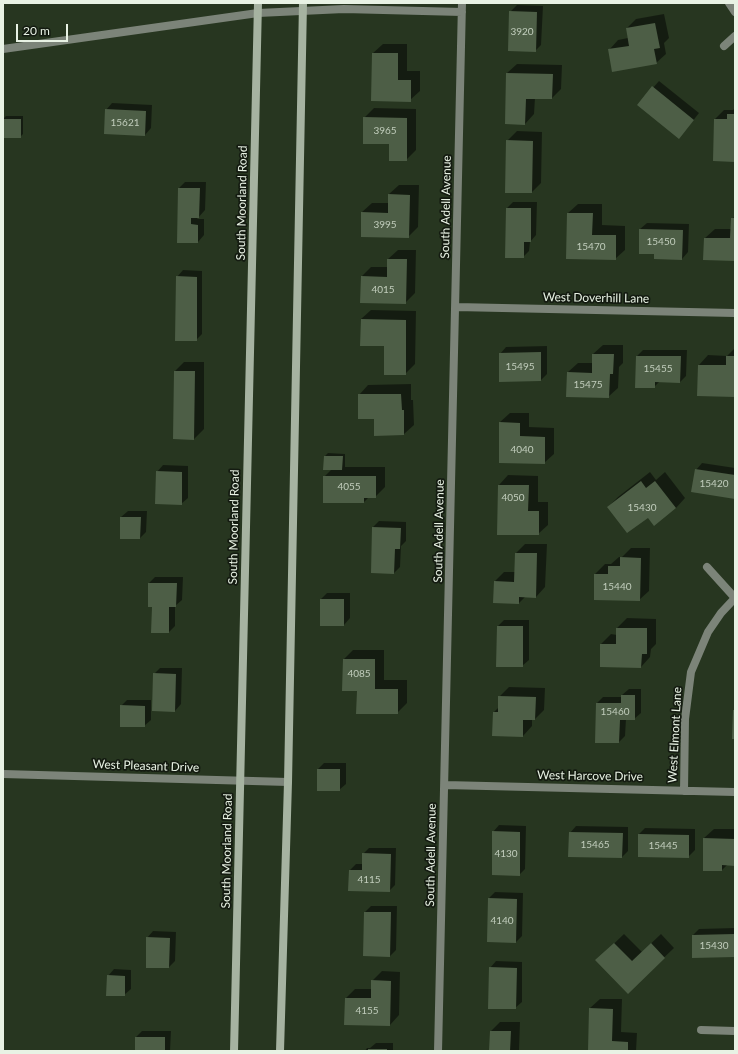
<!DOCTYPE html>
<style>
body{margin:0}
#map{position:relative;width:738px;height:1054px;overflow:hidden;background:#273620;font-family:Lato,sans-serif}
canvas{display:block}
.frame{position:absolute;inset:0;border:4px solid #e8f2e4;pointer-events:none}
.scale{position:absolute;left:16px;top:24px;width:52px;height:18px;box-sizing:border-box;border:2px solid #e8f2e4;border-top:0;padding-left:5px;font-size:12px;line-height:14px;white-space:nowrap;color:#e8f2e4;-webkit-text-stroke:3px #141b11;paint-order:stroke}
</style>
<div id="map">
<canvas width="738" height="1054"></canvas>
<div class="frame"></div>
<div class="scale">20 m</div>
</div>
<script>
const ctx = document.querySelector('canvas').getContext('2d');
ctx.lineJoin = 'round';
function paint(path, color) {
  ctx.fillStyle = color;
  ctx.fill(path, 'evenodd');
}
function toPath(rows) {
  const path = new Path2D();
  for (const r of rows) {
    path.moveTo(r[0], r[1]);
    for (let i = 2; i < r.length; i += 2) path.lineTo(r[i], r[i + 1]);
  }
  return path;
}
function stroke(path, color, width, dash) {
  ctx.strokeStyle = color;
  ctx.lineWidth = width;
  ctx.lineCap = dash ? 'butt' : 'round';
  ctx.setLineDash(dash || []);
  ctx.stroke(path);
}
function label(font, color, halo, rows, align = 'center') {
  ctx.font = font + ' Lato,sans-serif';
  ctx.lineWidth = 3.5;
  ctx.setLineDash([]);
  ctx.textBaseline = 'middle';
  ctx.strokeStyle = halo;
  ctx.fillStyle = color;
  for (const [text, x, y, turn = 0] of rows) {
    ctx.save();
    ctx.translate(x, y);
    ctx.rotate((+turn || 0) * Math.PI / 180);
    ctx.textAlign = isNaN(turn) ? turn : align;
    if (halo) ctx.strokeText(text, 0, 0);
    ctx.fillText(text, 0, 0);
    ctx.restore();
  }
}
paint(toPath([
 [517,5,543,6,541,45,535,51,510,12],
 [664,14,669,38,664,43,666,54,656,63,609,50,618,40,628,38,627,28,636,19],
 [383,44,407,44,407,71,420,71,420,91,410,100,373,53],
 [517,64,562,65,561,89,552,98,535,98,534,114,525,124,507,73],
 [659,81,699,113,685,131,638,105],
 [112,103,152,105,151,128,145,135,106,110],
 [374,108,416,109,416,150,406,160,364,118],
 [735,108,735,161,715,119,724,110,733,110],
 [6,116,23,116,23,134,20,137,3,119],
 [517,131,542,132,541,183,532,192,507,141],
 [185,182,206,182,205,210,197,219,204,219,204,235,198,242,178,242,179,188],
 [399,185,419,185,418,227,408,237,362,212,372,203,389,203,389,194],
 [513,202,537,202,536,235,530,242,529,251,523,257,507,208],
 [578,204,602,204,602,225,625,226,625,250,615,259,568,213],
 [735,216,735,260,705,238,715,229,732,229,732,219],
 [647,223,689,224,688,252,682,259,655,253,640,229],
 [398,250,416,250,415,293,405,303,361,277,371,267,388,267,388,259],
 [183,270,202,271,202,334,196,340,177,277],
 [371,310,416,311,415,364,405,374,385,345,361,319],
 [603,345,623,345,623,363,619,367,618,388,608,397,568,372,578,363,593,363,593,354],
 [547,346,547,374,541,380,500,354,506,347],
 [735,348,735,396,698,395,699,365,708,355,727,356],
 [643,350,687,350,686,376,680,382,660,381,654,387,637,356],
 [184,362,204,362,204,429,194,439,174,438,175,371],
 [411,384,411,400,413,400,414,425,404,434,375,435,375,418,359,395,368,385],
 [510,413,529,413,529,427,554,428,554,454,544,463,500,422],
 [328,453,345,454,345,467,385,467,385,487,375,497,369,497,364,502,324,477,332,469,324,469,325,456],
 [702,463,735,468,735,498,696,470],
 [163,465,188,466,188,498,181,504,157,472],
 [650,472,656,480,665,472,685,498,676,508,648,516,608,507,618,497],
 [508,475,538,476,538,502,548,502,548,525,538,534,498,534,499,485],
 [128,511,147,511,146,532,140,538,121,538,121,517],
 [379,521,406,522,406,541,401,546,400,567,394,573,373,527],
 [525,544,547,544,545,587,536,597,525,597,519,603,495,581,504,572,515,572,516,553],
 [631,548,650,548,649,591,639,600,595,599,595,574,605,564,611,564,619,557,622,557],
 [155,577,183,577,182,600,175,606,175,626,169,632,153,606,149,583],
 [327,593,350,593,350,618,344,625,321,625,321,599],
 [627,618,656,619,656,644,651,649,650,657,641,667,601,666,601,644,611,634,617,635,617,628],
 [504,620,529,620,529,660,522,666,498,626],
 [353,650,384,650,384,680,407,680,407,703,397,713,358,690,344,659],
 [160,668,182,668,181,704,175,711,154,674],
 [509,687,545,688,544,710,535,719,532,719,532,726,523,736,493,735,494,712,499,707,499,697],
 [629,689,641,689,641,713,634,719,626,719,625,736,619,742,597,703,603,697,622,697,622,695],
 [127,700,151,700,151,720,144,726,121,706],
 [324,763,346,763,346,784,339,790,318,790,318,769],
 [499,825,526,826,525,869,519,875,493,832],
 [576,826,628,827,628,851,622,857,570,833],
 [645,828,695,829,695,850,688,857,639,834],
 [714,829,735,829,735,865,728,864,722,870,704,838],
 [369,848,396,848,395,885,389,891,350,870,356,864,363,864,363,854],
 [495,892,523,893,522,936,516,942,489,898],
 [371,906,397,906,396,950,390,956,364,955,365,912],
 [735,928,735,956,693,935,699,929],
 [153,931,176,932,175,961,169,967,147,967,147,938],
 [624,934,642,952,661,934,674,948,628,992,597,960],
 [496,961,522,962,522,1002,515,1008,490,968],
 [114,969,131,970,131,989,124,995,108,976],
 [382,971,400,972,399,1015,390,1025,346,998,355,989,372,989,372,981],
 [600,999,622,999,621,1032,637,1033,636,1051,589,1051,590,1008],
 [500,1022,520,1022,519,1051,537,1051,490,1051,491,1031],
 [142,1031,171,1031,170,1051,136,1051,136,1037],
 [376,1043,393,1043,393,1051,365,1051,367,1048,370,1048]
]), '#0007');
paint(toPath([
 [509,11,537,12,536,52,508,51],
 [655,23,660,48,654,49,657,64,612,72,608,49,629,46,626,28],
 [372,53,398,53,398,80,411,80,411,102,371,101],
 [506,73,553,74,552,99,526,99,525,125,505,124],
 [652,86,694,120,679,139,637,105],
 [105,109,146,111,145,136,104,134],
 [727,114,735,114,735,162,713,161,714,119,727,119],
 [363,117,407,118,407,161,389,161,389,144,363,144],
 [3,119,21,119,21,138,3,138],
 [506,140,533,141,532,193,505,193],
 [178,188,200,188,199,218,191,218,191,224,198,225,198,243,177,243],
 [388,194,410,195,409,238,361,237,361,212,388,213],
 [506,208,531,208,531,242,524,242,524,258,505,258],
 [567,213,593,213,592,235,616,235,616,260,566,259],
 [731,218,735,218,735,261,703,260,704,238,730,238],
 [639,229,683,230,682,260,654,259,654,254,639,254],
 [387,259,407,259,406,304,360,303,361,276,387,277],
 [176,276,197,277,197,341,175,341],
 [361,319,406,320,406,375,384,375,384,346,360,346],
 [541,352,541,381,499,382,499,353],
 [592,354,614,354,613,374,610,374,609,398,566,397,567,372,592,373],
 [636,356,681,356,680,383,655,382,655,388,635,388],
 [726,356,735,356,735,397,697,396,698,365,726,365],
 [174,371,195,371,194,440,173,439],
 [358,394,401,394,402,410,404,410,404,435,374,436,374,419,358,419],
 [499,422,520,423,520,436,545,437,545,464,499,463],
 [324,456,343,456,342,470,323,470],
 [695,469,735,475,735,499,691,492],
 [156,471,182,472,182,505,155,504],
 [323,476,376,476,376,498,364,498,364,503,323,503],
 [641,481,646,488,655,481,676,508,654,526,648,518,627,533,607,507],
 [498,485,529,485,528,511,539,511,539,535,497,535],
 [120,517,141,517,140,539,120,539],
 [372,527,401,528,400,549,395,549,394,574,371,573],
 [515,553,537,553,536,598,519,597,519,604,493,603,494,581,514,582],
 [620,557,641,558,640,601,594,600,594,574,608,574,608,566,620,566],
 [148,583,177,583,176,607,169,607,169,633,151,633,152,607,148,607],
 [320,599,344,599,344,626,320,626],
 [497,626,523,626,523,667,496,667],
 [616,628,647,628,647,654,642,654,641,668,600,667,600,644,616,644],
 [343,659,375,659,375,689,398,689,398,714,356,714,357,691,342,691],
 [153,673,176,674,175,712,152,711],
 [621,695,635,695,635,720,620,720,619,743,595,743,596,703,621,703],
 [498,696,536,697,535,720,523,720,523,737,492,736,493,712,498,712],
 [120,705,145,706,145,727,120,727],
 [733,710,735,710,735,739,732,739],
 [317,769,340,769,340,791,317,791],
 [492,831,520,832,520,876,492,875],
 [569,832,623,833,622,858,568,857],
 [638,834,689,835,689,858,638,857],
 [703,838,735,839,735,866,722,865,722,871,703,871],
 [362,853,391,854,390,892,348,891,349,870,362,870],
 [488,898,517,899,516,943,487,942],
 [364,912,391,912,390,957,363,956],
 [735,934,735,957,692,958,692,935],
 [146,937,170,938,169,968,146,968],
 [614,943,632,961,651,943,665,958,628,994,595,960],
 [489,967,517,968,516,1009,488,1009],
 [107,975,125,976,125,996,106,996],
 [371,980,391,981,390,1026,344,1025,345,998,371,998],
 [589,1008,613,1009,612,1041,628,1042,628,1051,588,1051],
 [490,1031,511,1031,510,1051,489,1051],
 [135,1037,165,1037,165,1051,135,1051],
 [368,1049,387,1049,387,1051,368,1051]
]), '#4d5e46');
stroke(toPath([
 [729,3,735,12],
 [724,46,735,36],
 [3,49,258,13,344,9,462,12],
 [456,307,735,313],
 [707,567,735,598],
 [3,774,288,782],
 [445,785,735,792],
 [684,791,685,719,691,672,708,632,721,613,735,598],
 [701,1030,735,1031],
 [438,1051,462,3]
]), '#7c8479', 8);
stroke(toPath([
 [234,1051,258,3],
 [280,1051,288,782,303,3]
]), '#a6b3a1', 8);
label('10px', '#c1cdbc', null, [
 ["3920",522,32],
 ["15621",125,123],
 ["3965",385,131],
 ["3995",385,225],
 ["15450",661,242],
 ["15470",591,247],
 ["4015",383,290],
 ["15495",520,367],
 ["15455",658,369],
 ["15475",588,385],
 ["4040",522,450],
 ["15420",714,484],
 ["4055",349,487],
 ["4050",513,498],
 ["15430",642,508],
 ["15440",617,587],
 ["4085",359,674],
 ["15460",615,712],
 ["15465",595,845],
 ["15445",663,846],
 ["4130",506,854],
 ["4115",369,880],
 ["4140",502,921],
 ["15430",714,946],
 ["4155",367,1011]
]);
label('12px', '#e8f2e4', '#141b11', [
 ["South Moorland Road",242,203,-89],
 ["South Adell Avenue",446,207,-89],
 ["West Doverhill Lane",596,298,1],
 ["South Moorland Road",234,527,-89],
 ["South Adell Avenue",439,531,-89],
 ["West Elmont Lane",675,735,-87],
 ["West Pleasant Drive",146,766,2],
 ["West Harcove Drive",590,776,1],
 ["South Moorland Road",227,851,-89],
 ["South Adell Avenue",431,855,-89]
]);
</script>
